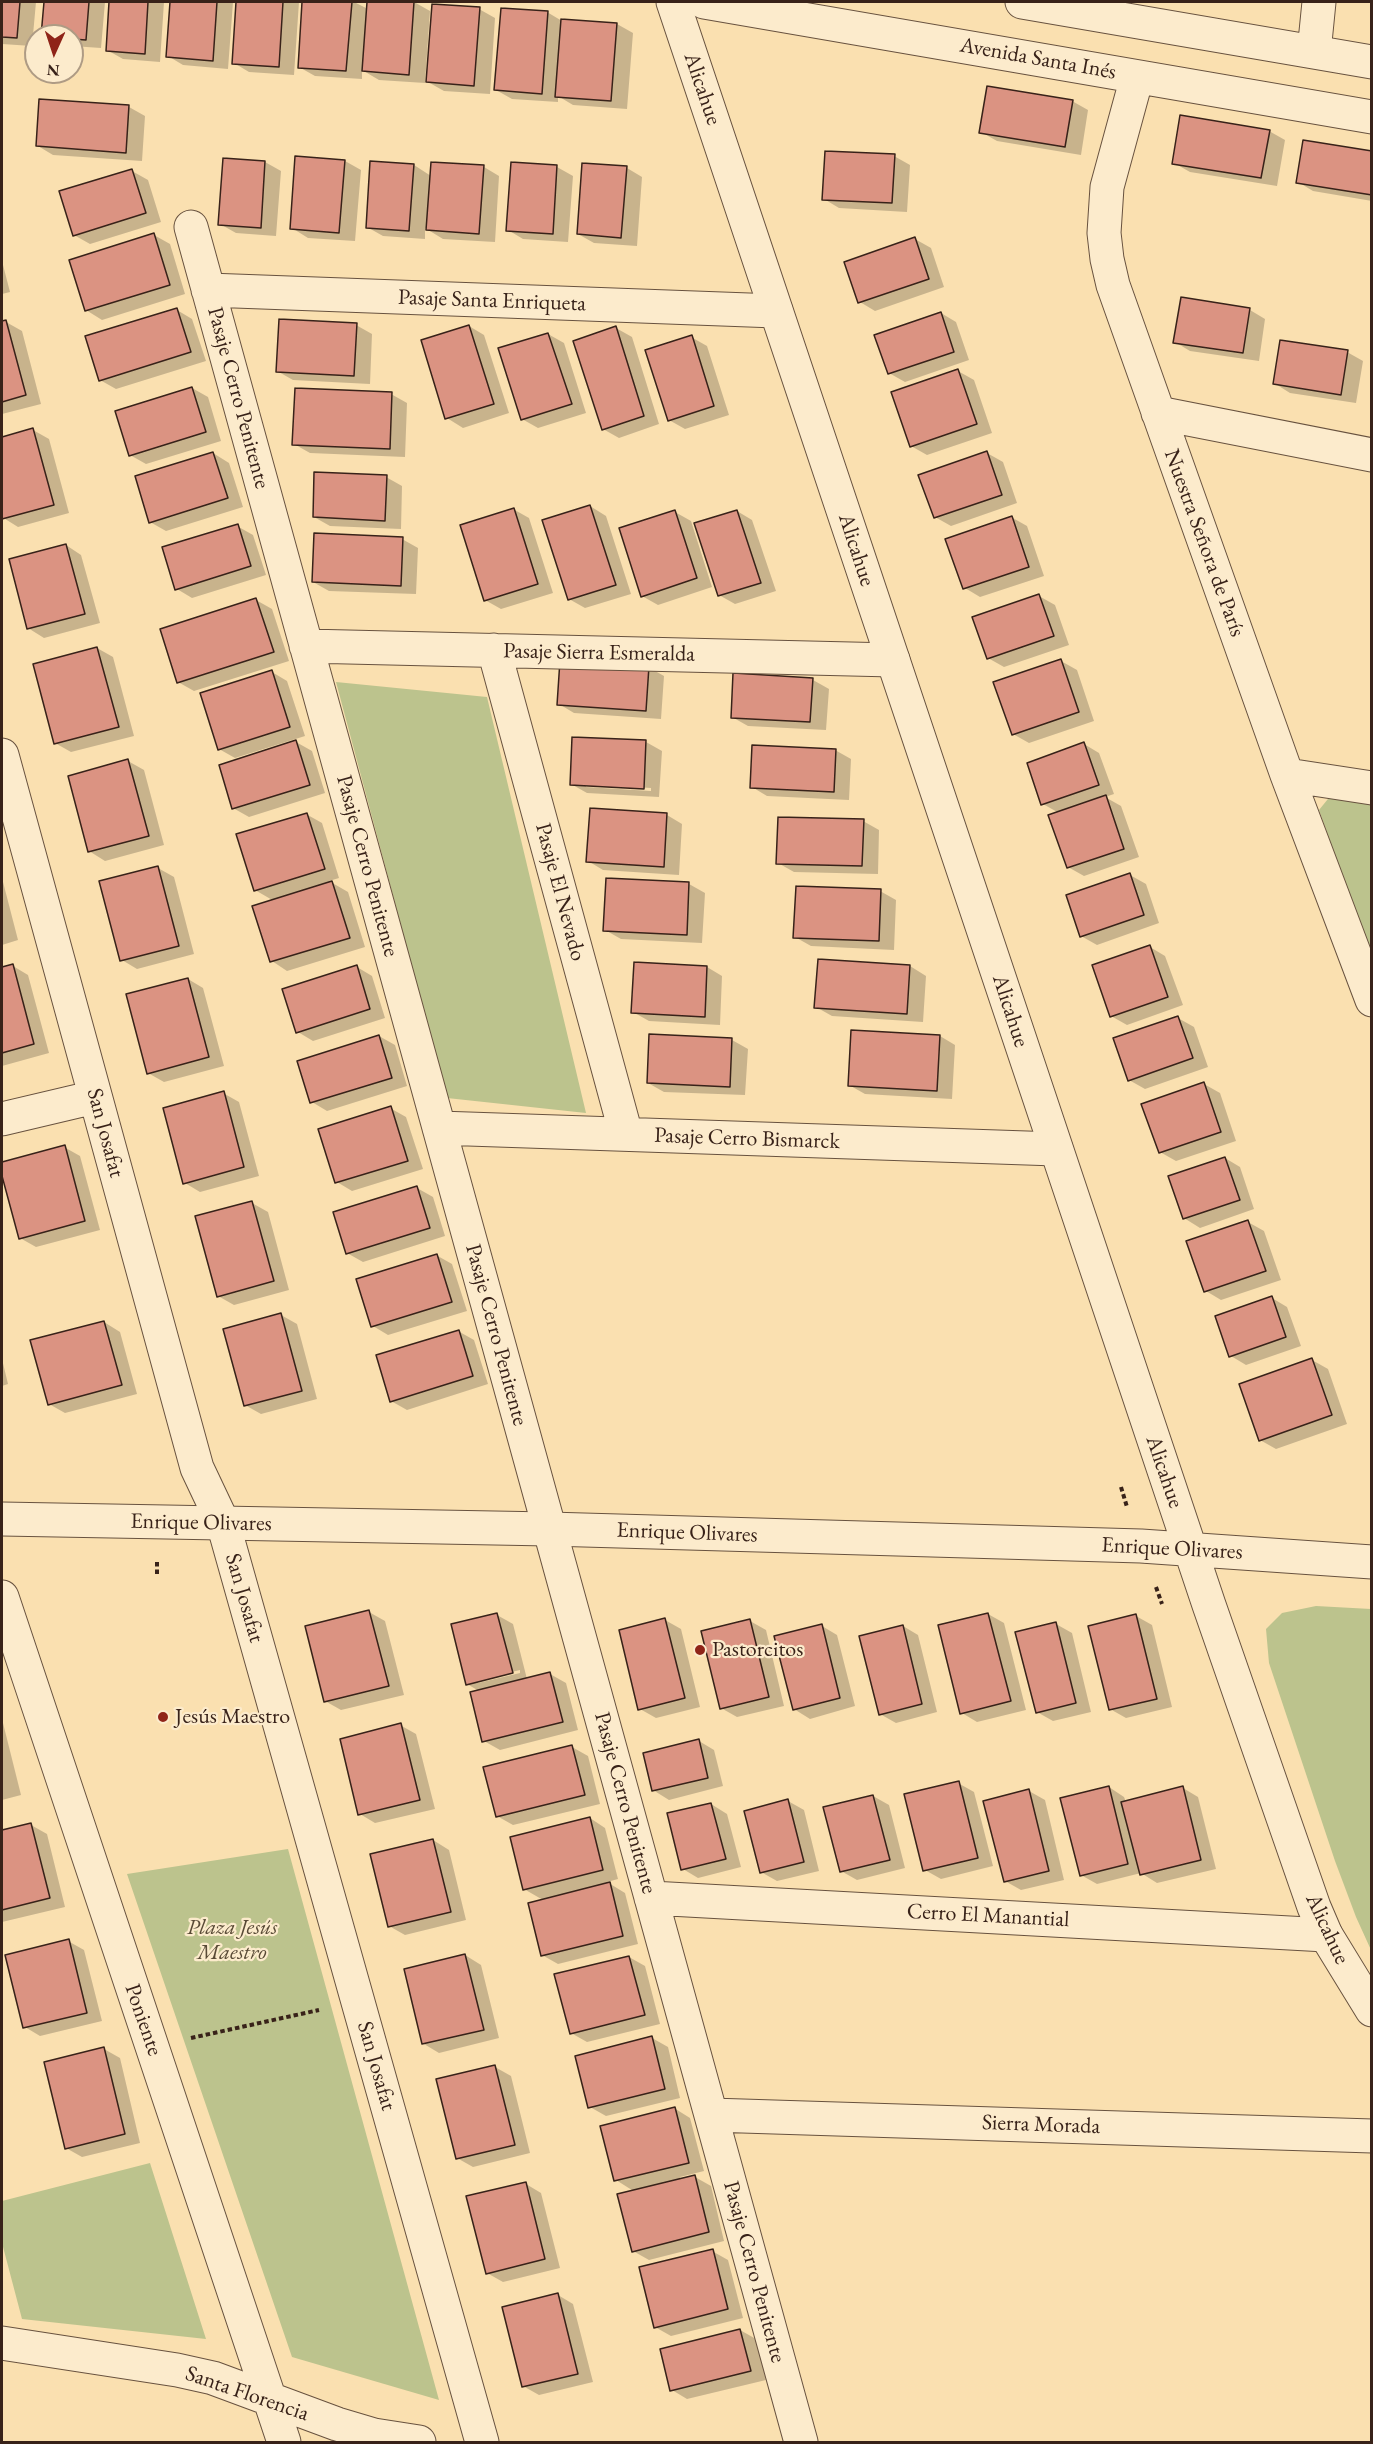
<!DOCTYPE html>
<meta charset="utf-8">
<style>
body{margin:0}
#map{position:relative;width:1373px;height:2444px;overflow:hidden;background:#fae0b0;font-family:"EB Garamond",serif}
canvas{display:block}
.frame{position:absolute;inset:0;border:3px solid #382219;pointer-events:none}
.north{position:absolute;left:24px;top:24px;width:60px;height:60px;box-sizing:border-box;background:#fcebcc;border:2px solid #ae9b84;border-radius:50%;rotate:183deg;font-size:16px;font-weight:700;line-height:24px;text-align:center;color:#382219}
.north::after{content:'';display:block;margin:auto;width:21px;height:27px;background:#8f2418;clip-path:polygon(50% 0,100% 100%,50% 72%,0 100%)}
</style>
<div id="map">
<canvas width="1373" height="2444"></canvas>
<div class="frame"></div>
<div class="north">N</div>
</div>
<script>
const ctx = document.querySelector('canvas').getContext('2d');
ctx.lineJoin = 'round';
function paint(path, color) {
  ctx.fillStyle = color;
  ctx.fill(path, 'evenodd');
}
function toPath(rows) {
  const path = new Path2D();
  for (const r of rows) {
    path.moveTo(r[0], r[1]);
    for (let i = 2; i < r.length; i += 2) path.lineTo(r[i], r[i + 1]);
  }
  return path;
}
function stroke(path, color, width, dash) {
  ctx.strokeStyle = color;
  ctx.lineWidth = width;
  ctx.lineCap = dash ? 'butt' : 'round';
  ctx.setLineDash(dash || []);
  ctx.stroke(path);
}
function label(font, color, halo, rows, align = 'center') {
  ctx.font = font + ' "EB Garamond",serif';
  ctx.lineWidth = 4.5;
  ctx.setLineDash([]);
  ctx.textBaseline = 'middle';
  ctx.strokeStyle = halo;
  ctx.fillStyle = color;
  for (const [text, x, y, turn = 0] of rows) {
    ctx.save();
    ctx.translate(x, y);
    ctx.rotate((+turn || 0) * Math.PI / 180);
    ctx.textAlign = isNaN(turn) ? turn : align;
    if (halo) ctx.strokeText(text, 0, 0);
    ctx.fillText(text, 0, 0);
    ctx.restore();
  }
}
paint(toPath([
 [336,682,487,697,586,1113,447,1098],
 [1332,794,1371,801,1371,957,1319,810],
 [1316,1606,1371,1609,1371,1950,1356,1917,1335,1861,1269,1663,1266,1629,1282,1613],
 [288,1849,439,2400,292,2357,127,1874],
 [150,2163,206,2339,22,2319,2,2243,2,2201]
]), '#bcc38d');
paint(toPath([
 [2,2,36,2,32,46,2,44],
 [45,2,105,2,101,48,72,46,72,36,43,36],
 [111,2,164,2,160,62,123,59,107,50],
 [172,2,233,2,228,69,183,65,168,56],
 [238,2,299,2,294,75,249,72,234,63],
 [304,2,354,2,368,9,368,2,414,2,430,11,425,83,379,80,362,70,362,79,315,76,299,67],
 [479,9,495,18,490,94,444,91,428,82],
 [547,12,562,21,617,24,633,33,627,109,573,105,558,96,558,102,512,99,496,90],
 [1072,101,1088,110,1081,155,997,141,981,132],
 [129,107,145,116,142,161,53,155,38,146],
 [1269,131,1285,140,1277,186,1190,172,1174,163],
 [1372,153,1372,201,1313,191,1298,182],
 [894,156,910,165,907,212,839,208,824,199],
 [225,159,265,162,281,171,276,236,236,233,220,224],
 [345,161,361,170,355,241,308,238,292,228],
 [512,164,557,167,573,176,568,242,523,239,508,230],
 [414,165,431,176,484,167,499,176,495,242,443,239,425,228,425,239,383,236,367,227],
 [627,168,642,177,637,246,594,243,578,234],
 [132,171,148,180,161,222,90,244,74,235],
 [154,235,170,244,185,294,102,320,86,310],
 [915,239,931,248,944,287,875,311,860,302],
 [2,261,10,292,2,294],
 [177,310,192,319,206,361,116,389,100,380],
 [1250,310,1265,319,1259,361,1190,351,1175,342],
 [941,313,956,322,969,360,905,382,889,373],
 [6,322,22,331,41,404,2,414,2,323],
 [356,325,372,334,370,384,293,380,277,371],
 [469,326,484,335,509,413,463,428,447,418],
 [616,328,632,337,659,424,619,438,603,429],
 [548,334,564,343,586,413,538,428,522,419],
 [691,337,707,346,729,415,685,429,669,420],
 [1347,352,1363,361,1356,403,1290,393,1274,383],
 [958,371,974,380,992,433,927,455,911,446],
 [192,388,208,397,221,441,146,464,130,455],
 [391,394,407,403,405,457,310,453,294,444],
 [33,430,49,439,69,513,18,527,2,517,2,438],
 [213,453,229,463,243,507,166,531,150,522],
 [987,453,1003,462,1017,503,951,526,935,517],
 [386,477,402,486,401,529,330,526,314,517],
 [590,506,606,516,631,594,585,608,569,599],
 [513,509,529,518,553,593,501,609,485,600],
 [737,511,752,520,776,591,735,604,719,595],
 [675,512,691,521,712,587,658,605,642,596],
 [1011,517,1027,526,1044,576,980,597,965,588],
 [237,526,253,535,266,575,192,598,177,589],
 [402,539,418,548,416,594,329,591,313,582],
 [66,545,81,555,100,623,44,638,28,628],
 [1039,596,1055,605,1069,645,1004,667,988,658],
 [256,600,272,609,289,661,194,691,178,682],
 [97,648,113,657,134,736,71,752,55,743],
 [1061,661,1077,670,1094,721,1029,743,1013,734],
 [648,667,664,676,661,719,574,713,559,704],
 [272,672,287,681,305,736,235,758,219,749],
 [813,680,829,689,826,730,748,726,732,717],
 [296,742,312,751,325,793,249,817,233,808],
 [646,742,662,751,659,797,587,793,571,784],
 [586,784,651,788,651,791,586,787],
 [1084,744,1099,753,1114,794,1105,797,1121,806,1139,857,1084,876,1068,867,1059,813,1043,804],
 [835,750,851,759,849,800,767,796,752,787],
 [128,761,144,770,164,845,105,861,89,851],
 [306,814,322,823,339,878,329,881,348,892,365,947,287,971,272,961,274,901,255,890],
 [667,815,682,824,679,875,603,870,588,861],
 [863,821,879,830,878,874,794,872,778,863],
 [158,868,174,877,194,954,137,969,122,960],
 [1130,875,1146,884,1159,923,1097,945,1081,936],
 [2,878,18,940,2,945],
 [608,880,689,884,705,893,702,943,621,939,605,930],
 [880,891,896,900,894,950,811,946,795,937],
 [1150,947,1165,956,1183,1005,1127,1025,1111,1016],
 [13,966,28,975,49,1053,2,1066,2,968],
 [910,966,926,976,923,1022,832,1016,816,1007],
 [357,967,372,976,385,1018,313,1041,298,1032],
 [707,967,722,976,720,1025,649,1021,633,1012],
 [188,979,203,988,224,1066,164,1082,148,1073],
 [1178,1018,1194,1027,1208,1067,1145,1089,1129,1080],
 [651,1035,732,1040,748,1049,745,1095,664,1092,648,1083],
 [379,1036,395,1045,407,1086,327,1111,312,1102],
 [940,1036,955,1045,952,1099,865,1094,849,1085],
 [1204,1084,1220,1093,1236,1141,1176,1161,1160,1152],
 [223,1093,239,1102,259,1176,200,1192,185,1183],
 [390,1108,406,1117,423,1169,352,1191,337,1182],
 [64,1147,80,1156,100,1230,36,1247,20,1238,2,1163],
 [1225,1158,1240,1167,1254,1209,1200,1228,1184,1218],
 [417,1188,433,1197,445,1236,363,1262,347,1253],
 [252,1203,268,1212,289,1290,234,1305,218,1296],
 [1248,1222,1264,1231,1281,1280,1221,1300,1206,1291],
 [436,1255,452,1264,467,1311,388,1335,373,1326],
 [1272,1298,1287,1307,1301,1346,1246,1365,1231,1356],
 [281,1315,297,1324,317,1399,261,1414,245,1405],
 [104,1322,120,1332,137,1394,65,1413,49,1404],
 [458,1331,474,1340,488,1384,407,1410,391,1401],
 [2,1359,8,1384,2,1386],
 [1312,1360,1328,1369,1347,1424,1276,1449,1260,1440],
 [369,1612,385,1621,404,1695,341,1710,325,1701],
 [988,1614,1004,1623,1026,1710,977,1722,962,1713],
 [497,1615,513,1624,527,1679,550,1674,566,1683,578,1730,500,1750,484,1741,479,1691,467,1684],
 [520,1670,520,1673,478,1683,478,1680],
 [1136,1616,1152,1625,1172,1707,1126,1718,1110,1709],
 [665,1620,681,1629,700,1707,656,1718,640,1709],
 [750,1621,766,1630,784,1706,737,1717,721,1708],
 [1056,1624,1072,1633,1091,1712,1053,1721,1037,1712],
 [822,1626,837,1635,855,1706,810,1719,794,1709],
 [903,1626,918,1635,937,1712,896,1723,880,1714],
 [2,1719,21,1795,2,1800],
 [400,1725,416,1734,435,1809,375,1823,360,1814],
 [699,1741,714,1750,723,1786,669,1800,653,1790],
 [572,1747,588,1756,600,1804,513,1825,497,1816],
 [958,1783,974,1792,993,1866,941,1879,925,1870],
 [1109,1787,1124,1797,1126,1802,1183,1788,1198,1797,1216,1869,1157,1883,1141,1873,1097,1884,1081,1875],
 [1029,1791,1045,1800,1064,1880,1021,1890,1005,1881],
 [873,1796,889,1805,905,1868,857,1880,841,1871],
 [788,1801,804,1810,819,1871,777,1881,761,1872],
 [711,1804,727,1814,741,1867,698,1878,683,1869],
 [590,1818,605,1828,618,1879,607,1882,625,1893,638,1944,558,1964,542,1955,543,1900,524,1889],
 [31,1825,47,1834,65,1907,2,1922,2,1832],
 [433,1840,449,1850,466,1920,405,1935,389,1926],
 [68,1941,84,1950,102,2021,40,2036,25,2027],
 [465,1955,481,1965,499,2038,439,2053,424,2044],
 [629,1957,645,1966,660,2024,587,2042,571,2033],
 [652,2038,668,2047,680,2098,606,2116,590,2107],
 [104,2049,120,2058,140,2143,82,2157,66,2148],
 [495,2067,511,2076,530,2153,473,2167,457,2158],
 [674,2108,690,2118,704,2171,680,2177,681,2180,695,2177,711,2186,724,2241,649,2260,633,2251,635,2192,616,2180],
 [526,2184,541,2193,560,2268,503,2282,487,2273],
 [712,2251,728,2260,743,2318,671,2336,655,2327],
 [558,2295,573,2304,593,2382,539,2395,523,2386],
 [740,2330,756,2339,766,2380,687,2399,672,2390]
]), '#0003');
const building = toPath([
 [2,2,20,2,17,38,2,37,2,2],
 [44,2,89,2,86,40,72,39,72,36,41,36,44,2],
 [109,2,148,2,145,54,106,51,109,2],
 [170,2,217,2,213,61,166,57,170,2],
 [236,2,283,2,279,67,232,64,236,2],
 [302,2,352,2,346,71,298,68,302,2],
 [367,2,414,2,409,75,362,71,367,2],
 [432,4,480,7,474,86,426,82,432,4],
 [501,8,548,11,542,94,494,90,501,8],
 [561,19,617,23,611,101,555,97,561,19],
 [987,86,1073,100,1065,147,979,133,987,86],
 [39,99,129,105,126,153,36,146,39,99],
 [1180,115,1270,130,1261,178,1172,164,1180,115],
 [1303,140,1372,151,1372,195,1296,183,1303,140],
 [825,151,895,154,892,203,822,200,825,151],
 [295,156,345,160,339,233,290,229,295,156],
 [223,158,265,161,261,228,218,225,223,158],
 [370,161,414,164,409,231,366,228,370,161],
 [431,162,484,165,479,234,426,230,431,162],
 [511,162,557,165,553,234,506,231,511,162],
 [582,163,627,166,621,238,577,234,582,163],
 [132,169,146,213,73,236,59,191,132,169],
 [154,233,170,285,85,311,69,260,154,233],
 [915,237,929,279,858,303,844,262,915,237],
 [1181,297,1250,308,1243,353,1173,343,1181,297],
 [177,308,191,352,99,381,85,336,177,308],
 [941,312,954,352,888,374,874,335,941,312],
 [279,319,357,323,354,376,276,372,279,319],
 [6,320,26,395,2,402,2,321,6,320],
 [469,325,494,404,445,419,421,340,469,325],
 [616,326,644,416,602,430,573,341,616,326],
 [548,333,572,404,521,420,498,348,548,333],
 [692,335,714,406,668,421,645,350,692,335],
 [1280,340,1348,350,1341,395,1273,384,1280,340],
 [958,369,977,424,910,447,891,392,958,369],
 [192,387,206,432,129,456,115,411,192,387],
 [295,388,392,392,390,449,292,445,295,388],
 [33,428,54,505,2,519,2,437,33,428],
 [987,451,1002,495,934,518,918,475,987,451],
 [213,452,228,498,149,523,135,476,213,452],
 [314,472,387,475,385,521,313,517,314,472],
 [590,505,616,585,568,600,542,520,590,505],
 [514,508,538,584,484,601,460,525,514,508],
 [675,510,697,578,641,597,619,528,675,510],
 [737,510,761,583,718,596,694,523,737,510],
 [1012,516,1029,567,963,589,945,539,1012,516],
 [238,524,251,566,175,590,162,547,238,524],
 [314,533,403,537,401,586,312,582,314,533],
 [66,544,85,614,27,629,9,559,66,544],
 [1039,594,1054,636,987,659,972,617,1039,594],
 [256,598,274,652,177,683,160,629,256,598],
 [97,647,119,727,54,744,33,664,97,647],
 [1061,659,1079,712,1012,735,993,682,1061,659],
 [560,660,649,666,646,711,557,705,560,660],
 [272,670,290,727,218,750,200,693,272,670],
 [733,673,813,678,810,722,731,718,733,673],
 [572,737,646,740,644,789,570,785,572,737],
 [296,740,310,785,232,809,219,765,296,740],
 [1084,742,1099,785,1041,805,1027,763,1084,742],
 [752,745,836,749,834,792,750,788,752,745],
 [128,759,149,836,88,852,68,776,128,759],
 [1106,795,1124,849,1067,868,1048,815,1106,795],
 [590,808,667,813,664,867,586,862,590,808],
 [307,813,325,869,254,891,236,834,307,813],
 [778,817,864,819,862,866,776,864,778,817],
 [158,866,179,946,120,961,99,881,158,866],
 [1130,873,1144,915,1080,937,1066,895,1130,873],
 [606,878,689,882,687,935,603,931,606,878],
 [332,881,350,938,270,962,252,906,332,881],
 [796,886,881,889,879,941,793,938,796,886],
 [1150,945,1168,997,1110,1017,1092,965,1150,945],
 [818,959,910,965,907,1014,814,1008,818,959],
 [634,962,707,966,705,1017,631,1013,634,962],
 [13,964,34,1044,2,1053,2,967,13,964],
 [357,965,370,1009,296,1033,282,989,357,965],
 [188,978,209,1057,147,1074,126,994,188,978],
 [1178,1016,1193,1058,1128,1081,1113,1038,1178,1016],
 [851,1030,940,1035,937,1091,848,1086,851,1030],
 [649,1034,732,1038,730,1087,647,1083,649,1034],
 [379,1035,392,1078,310,1103,297,1061,379,1035],
 [1204,1082,1221,1132,1159,1153,1141,1104,1204,1082],
 [224,1091,244,1167,183,1184,163,1108,224,1091],
 [391,1106,408,1161,335,1183,318,1129,391,1106],
 [65,1145,85,1221,19,1239,2,1176,2,1162,65,1145],
 [1225,1157,1240,1200,1183,1219,1168,1176,1225,1157],
 [417,1186,430,1228,346,1254,333,1212,417,1186],
 [252,1201,274,1281,217,1297,195,1216,252,1201],
 [1248,1220,1266,1271,1204,1292,1186,1241,1248,1220],
 [437,1254,452,1302,371,1327,356,1279,437,1254],
 [1272,1296,1286,1337,1229,1357,1215,1316,1272,1296],
 [281,1313,302,1391,244,1406,223,1329,281,1313],
 [104,1321,122,1385,48,1405,30,1340,104,1321],
 [459,1330,473,1376,390,1402,376,1355,459,1330],
 [1312,1358,1332,1415,1259,1441,1239,1384,1312,1358],
 [369,1610,389,1686,324,1702,305,1626,369,1610],
 [497,1613,513,1673,466,1685,451,1624,497,1613],
 [988,1613,1011,1701,960,1714,938,1625,988,1613],
 [1136,1614,1157,1699,1109,1710,1088,1626,1136,1614],
 [665,1618,685,1698,638,1710,619,1630,665,1618],
 [750,1619,769,1697,720,1709,701,1631,750,1619],
 [1056,1622,1076,1703,1036,1713,1015,1632,1056,1622],
 [822,1624,840,1698,793,1710,774,1636,822,1624],
 [903,1625,922,1704,879,1715,859,1636,903,1625],
 [550,1672,563,1722,482,1742,470,1692,550,1672],
 [401,1723,420,1800,358,1815,340,1739,401,1723],
 [699,1739,708,1778,652,1791,643,1753,699,1739],
 [572,1745,585,1795,496,1817,483,1767,572,1745],
 [959,1781,978,1858,923,1871,904,1794,959,1781],
 [1109,1786,1128,1864,1080,1876,1060,1798,1109,1786],
 [1183,1786,1201,1860,1140,1875,1121,1802,1183,1786],
 [1029,1789,1049,1871,1004,1882,983,1801,1029,1789],
 [873,1795,890,1860,840,1872,823,1807,873,1795],
 [788,1799,804,1862,760,1873,744,1811,788,1799],
 [711,1803,726,1859,681,1870,667,1813,711,1803],
 [590,1817,603,1870,523,1890,510,1837,590,1817],
 [31,1823,50,1898,2,1910,2,1830,31,1823],
 [433,1839,451,1912,388,1927,370,1854,433,1839],
 [610,1882,623,1936,541,1956,528,1903,610,1882],
 [69,1939,87,2013,23,2028,5,1955,69,1939],
 [465,1954,484,2030,422,2044,404,1969,465,1954],
 [629,1956,645,2015,570,2034,554,1974,629,1956],
 [652,2036,665,2089,588,2108,575,2056,652,2036],
 [104,2047,125,2134,65,2149,44,2062,104,2047],
 [495,2065,515,2145,456,2159,436,2079,495,2065],
 [675,2107,689,2163,614,2181,600,2126,675,2107],
 [695,2175,709,2232,632,2252,617,2194,695,2175],
 [526,2182,545,2259,486,2274,466,2196,526,2182],
 [713,2249,728,2309,654,2328,639,2267,713,2249],
 [558,2293,578,2374,522,2387,502,2307,558,2293],
 [740,2329,751,2371,670,2391,660,2349,740,2329]
]);
paint(building, '#db9382');
stroke(building, '#382219', 1.5);
const minor = toPath([
 [704,2,1372,117],
 [1022,2,1372,62],
 [1314,52,1319,2],
 [1137,77,1107,187,1104,233,1107,259,1113,285,1287,775,1372,1000],
 [191,227,801,2442],
 [208,290,776,311],
 [1158,413,1372,455],
 [306,646,893,660],
 [494,650,626,1134],
 [2,755,197,1468,223,1523,482,2442],
 [1287,775,1372,788],
 [2,1119,95,1097],
 [439,1128,1056,1149],
 [2,1597,284,2442],
 [651,1898,1326,1935],
 [711,2115,1372,2136],
 [2,2343,177,2370,213,2378,337,2424,374,2435,419,2442]
]);
const tertiary = toPath([
 [673,2,1209,1605,1314,1907,1326,1935,1372,2010],
 [2,1519,549,1529,1141,1546,1372,1562]
]);
stroke(minor, '#68523f', 35);
stroke(tertiary, '#68523f', 35);
stroke(toPath([
 [1121,1487,1127,1507],
 [157,1562,157,1577],
 [1156,1587,1162,1604],
 [191,2038,319,2010]
]), '#382219', 4, [4.5, 3]);
stroke(minor, '#fcebcc', 33);
stroke(tertiary, '#fcebcc', 33);
for (const [x, y, r, color] of [
 [700,1650,6,"#8f2418"],
 [163,1717,6,"#8f2418"]
]) {
  const dot = new Path2D();
  dot.arc(x, y, r, 0, 2 * Math.PI);
  ctx.fillStyle = color;
  ctx.fill(dot);
  stroke(dot, '#fcebcc', 2);
}
label('22px', '#382219', '#fcebcc', [
 ["Avenida Santa Inés",1038,59,10],
 ["Alicahue",702,89,71],
 ["Pasaje Santa Enriqueta",492,301,2],
 ["Pasaje Cerro Penitente",238,398,75],
 ["Nuestra Señora de París",1204,543,70],
 ["Alicahue",856,550,72],
 ["Pasaje Sierra Esmeralda",599,653,1],
 ["Pasaje Cerro Penitente",367,866,75],
 ["Pasaje El Nevado",560,892,75],
 ["Alicahue",1010,1011,72],
 ["San Josafat",105,1133,75],
 ["Pasaje Cerro Bismarck",747,1139,2],
 ["Pasaje Cerro Penitente",496,1335,75],
 ["Alicahue",1164,1472,71],
 ["Enrique Olivares",201,1523,1],
 ["Enrique Olivares",687,1533,2],
 ["Enrique Olivares",1172,1549,3],
 ["San Josafat",244,1598,74],
 ["Pasaje Cerro Penitente",625,1803,75],
 ["Cerro El Manantial",988,1916,3],
 ["Alicahue",1327,1929,65],
 ["Poniente",143,2020,71],
 ["San Josafat",376,2066,74],
 ["Sierra Morada",1041,2125,2],
 ["Pasaje Cerro Penitente",754,2272,75],
 ["Santa Florencia",247,2394,19]
]);
label('22px', '#382219', '#fcebcc', [
 ["Pastorcitos",712,1650],
 ["Jesús Maestro",175,1717]
], 'left');
label('italic 22px', '#594a36', '#fcebcc', [
 ["Plaza Jesús",232,1928],
 ["Maestro",232,1953]
]);
</script>
